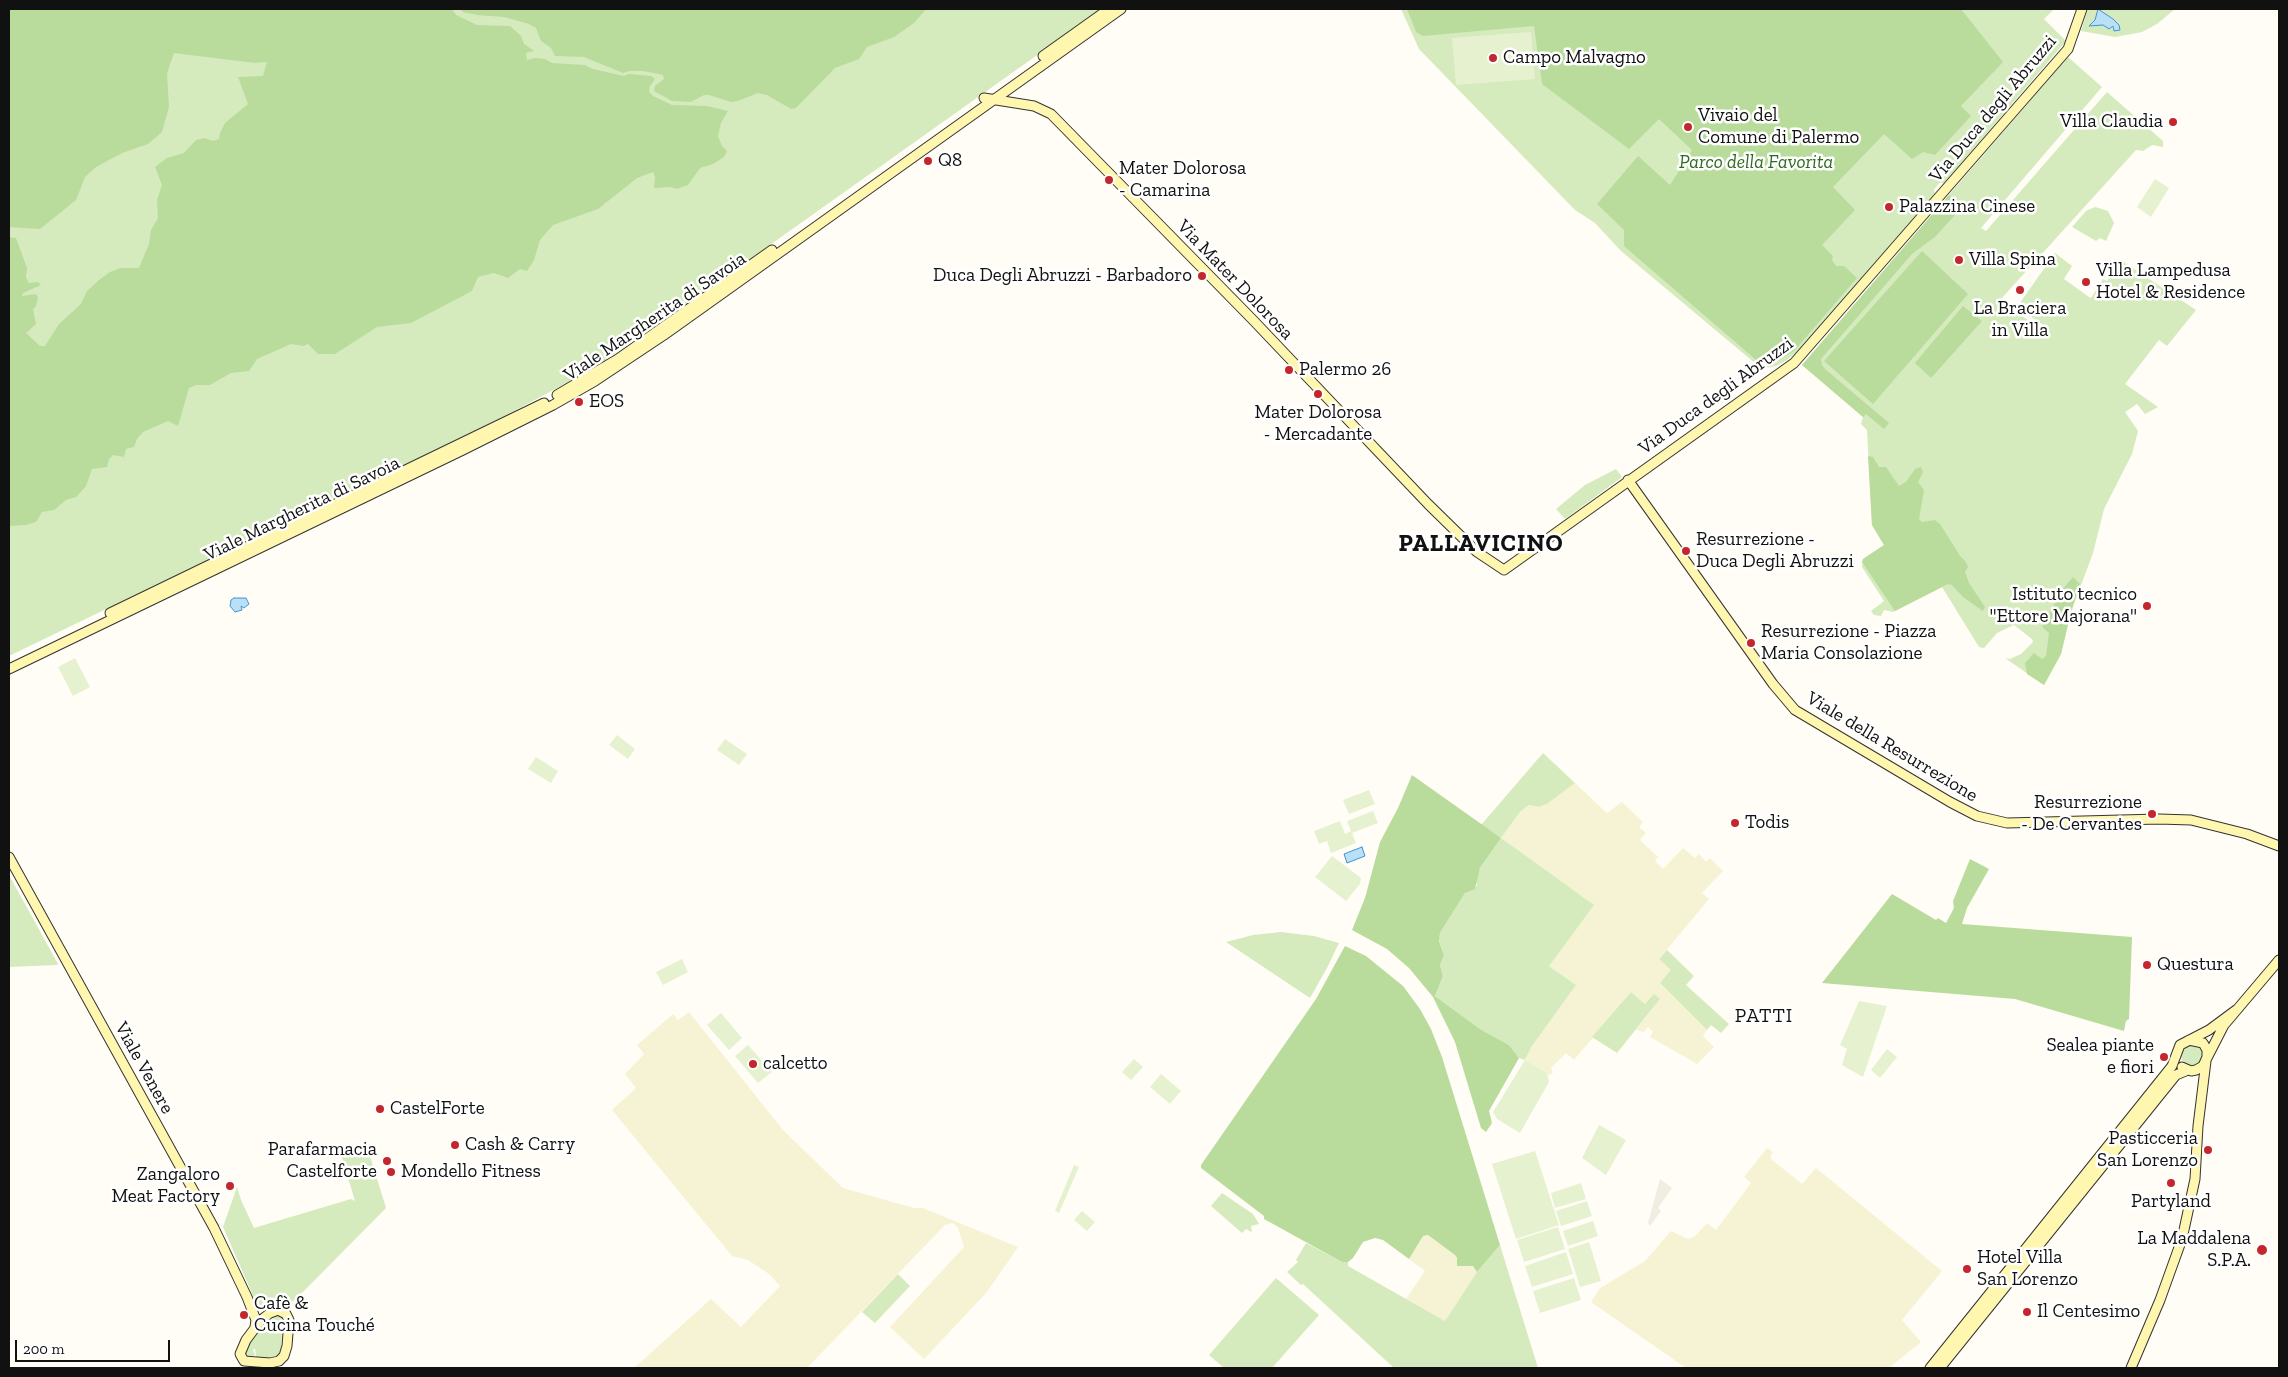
<!DOCTYPE html>
<meta charset="utf-8">
<style>
body{margin:0}
#map{position:relative;width:2288px;height:1377px;overflow:hidden;background:#fffdf5;font-family:"Zilla Slab",serif}
canvas{display:block}
.frame{position:absolute;inset:0;border:10px solid #111;pointer-events:none}
.scale{position:absolute;left:15px;top:1340px;width:155px;height:22px;box-sizing:border-box;border:2px solid #111;border-top:0;padding-left:6px;font-size:15px;line-height:18px;white-space:nowrap;color:#111;-webkit-text-stroke:4px #fff;paint-order:stroke}
</style>
<div id="map">
<canvas width="2288" height="1377"></canvas>
<div class="frame"></div>
<div class="scale">200 m</div>
</div>
<script>
const ctx = document.querySelector('canvas').getContext('2d');
ctx.lineJoin = 'round';
function paint(path, color) {
  ctx.fillStyle = color;
  ctx.fill(path, 'evenodd');
}
function toPath(rows) {
  const path = new Path2D();
  for (const r of rows) {
    if (r.length === 3) {
      path.moveTo(r[0] + r[2], r[1]);
      path.arc(r[0], r[1], r[2], 0, 2 * Math.PI);
      continue;
    }
    path.moveTo(r[0], r[1]);
    for (let i = 2; i < r.length; i += 2) path.lineTo(r[i], r[i + 1]);
  }
  return path;
}
function stroke(path, color, width, dash) {
  ctx.strokeStyle = color;
  ctx.lineWidth = width;
  ctx.lineCap = dash ? 'butt' : 'round';
  ctx.setLineDash(dash || []);
  ctx.stroke(path);
}
function label(font, color, halo, rows, align = 'center') {
  ctx.font = font + ' "Zilla Slab",serif';
  ctx.lineWidth = 5;
  ctx.setLineDash([]);
  ctx.textBaseline = 'middle';
  ctx.strokeStyle = halo;
  ctx.fillStyle = color;
  for (const [text, x, y, turn = 0] of rows) {
    ctx.save();
    ctx.translate(x, y);
    ctx.rotate((+turn || 0) * Math.PI / 180);
    ctx.textAlign = isNaN(turn) ? turn : align;
    if (halo) ctx.strokeText(text, 0, 0);
    ctx.fillText(text, 0, 0);
    ctx.restore();
  }
}
paint(toPath([
 [1575,783,1607,813,1622,802,1643,822,1639,827,1646,833,1640,840,1658,857,1655,861,1663,869,1683,848,1695,858,1699,854,1706,862,1710,858,1723,871,1702,893,1709,899,1659,959,1672,970,1660,983,1707,1030,1703,1036,1714,1047,1697,1064,1650,1037,1653,1032,1648,1027,1644,1032,1636,1030,1660,999,1645,1004,1631,992,1574,1060,1566,1053,1551,1068,1553,1073,1549,1075,1525,1060,1532,1046,1576,985,1549,966,1585,898,1561,883,1501,838,1520,812,1529,805,1539,807,1547,804],
 [689,1012,783,1130,843,1188,914,1208,923,1208,1018,1247,987,1292,924,1359,890,1327,964,1247,958,1228,953,1223,945,1225,807,1368,634,1368,711,1299,741,1327,780,1286,769,1274,748,1260,732,1256,612,1110,636,1088,625,1074,644,1054,637,1045,673,1014,678,1020],
 [1767,1148,1773,1152,1770,1158,1802,1184,1816,1168,1942,1271,1902,1320,1921,1342,1889,1368,1686,1368,1591,1302,1600,1288,1645,1261,1671,1231,1688,1239,1695,1236,1707,1223,1716,1230,1751,1183,1744,1177],
 [1428,1235,1455,1255,1460,1266,1473,1266,1477,1272,1445,1321,1406,1299,1425,1271,1409,1259,1423,1236]
]), '#f6f3d4');
paint(toPath([
 [9,9,1102,9,646,333,587,372,501,418,9,656],
 [1401,9,2054,9,2044,19,2066,41,1944,183,1939,183,1934,190,1935,193,1797,352,1787,360,1776,366,1762,369,1621,251,1595,223,1575,210,1419,49],
 [2088,9,2175,9,2157,24,2142,32,2115,37,2081,31],
 [2068,57,2102,87,1981,228,1986,231,2107,92,2163,141,2163,147,2152,145,2143,151,2136,150,2001,299,2017,313,2045,331,2046,327,2017,307,2055,253,2072,266,2064,279,2089,297,2091,298,2103,279,2107,281,2117,264,2119,265,2122,261,2196,310,2167,346,2159,340,2125,384,2158,407,2145,414,2137,404,2125,412,2138,431,2132,454,2104,509,2093,553,2071,612,2061,654,2044,685,2005,658,2010,659,2021,654,2033,642,2032,639,2014,625,1997,633,1984,648,1979,647,1942,587,1893,612,1884,610,1881,616,1874,615,1871,611,1884,601,1862,567,1863,559,1884,545,1872,525,1867,430,1861,424,1863,417,1802,365],
 [2095,207,2108,211,2114,223,2106,241,2100,238,2096,241,2072,227,2086,211],
 [1616,469,1622,477,1565,519,1556,509,1585,485],
 [1543,753,1575,783,1547,804,1539,807,1529,805,1520,812,1501,838,1594,905,1549,966,1576,985,1532,1046,1525,1060,1519,1058,1509,1045,1480,1029,1435,996,1443,976,1440,965,1444,955,1439,940,1440,933,1465,893,1477,886,1476,879,1480,868,1501,838,1481,825],
 [9,875,58,964,57,965,9,967],
 [1281,932,1314,936,1339,943,1327,968,1310,998,1226,942,1253,935],
 [1667,950,1694,976,1686,985,1729,1024,1721,1033,1711,1025,1707,1030,1660,983,1671,970,1659,959],
 [1631,992,1645,1004,1654,994,1660,999,1617,1053,1592,1037],
 [2192,1055,11],
 [366,1143,386,1208,295,1300,287,1304,274,1305,265,1309,258,1307,223,1227,237,1187,241,1200,254,1228,351,1199,355,1201,340,1151],
 [1222,1193,1253,1214,1259,1224,1251,1226,1252,1232,1246,1229,1242,1233,1211,1206],
 [1306,1243,1342,1262,1348,1262,1348,1266,1445,1321,1477,1272,1500,1245,1538,1368,1394,1368,1303,1284,1301,1285,1287,1272,1298,1262,1296,1260],
 [898,1274,910,1286,875,1323,862,1312],
 [1276,1278,1319,1315,1272,1368,1224,1368,1209,1355],
 [277,1315,282,1316,283,1320,281,1349,279,1354,271,1358,256,1357,255,1348,253,1350,255,1355,253,1357,245,1356,244,1351,258,1331]
]), '#d5ebbd');
paint(toPath([
 [9,9,452,9,456,15,477,25,510,26,521,36,524,44,534,51,526,53,527,60,535,58,545,59,552,63,585,65,593,69,624,76,629,74,651,76,655,79,650,86,649,92,653,96,672,105,707,106,728,111,721,123,718,136,722,146,727,151,724,157,713,164,700,168,688,185,677,189,670,187,654,188,655,177,653,172,637,178,598,209,553,225,540,240,534,260,527,271,520,269,508,278,494,273,478,277,472,291,411,323,377,327,335,354,318,354,308,344,304,346,291,344,257,359,249,371,231,373,210,385,196,385,189,388,178,426,168,421,143,432,137,439,134,447,126,449,124,457,113,455,109,459,107,467,92,469,86,486,76,497,66,500,54,510,42,512,36,522,26,525,9,526,9,237,16,238,27,268,26,277,29,283,38,282,41,285,23,293,22,296,36,294,38,298,36,306,33,309,36,324,26,333,40,346,45,346,59,324,81,304,87,291,99,280,110,272,120,268,139,268,149,244,151,230,158,218,157,200,162,185,155,167,167,158,184,153,196,140,204,138,213,141,219,139,220,133,225,123,248,104,238,77,263,76,267,62,255,63,174,53,167,73,169,107,162,132,148,144,122,153,96,167,85,177,76,200,40,229,9,227],
 [460,9,926,9,914,23,894,37,867,47,859,59,835,68,796,108,791,109,767,95,758,93,738,101,731,102,709,95,704,95,691,102,672,101,654,91,655,86,664,79,663,75,643,71,629,71,623,73,584,57,555,56,551,48,541,41,536,28,529,24,504,17,477,15,463,12],
 [1407,9,1961,9,2003,62,1961,106,1971,116,1935,155,1923,152,1912,159,1884,134,1833,187,1855,210,1822,245,1833,256,1832,260,1836,266,1844,266,1857,278,1794,351,1775,363,1763,366,1624,246,1624,230,1597,204,1638,156,1670,185,1692,150,1659,119,1629,149,1542,84,1534,26,1423,36,1416,32],
 [1949,195,1962,207,1936,236,1912,254,1821,359,1822,365,1825,369,1889,423,1884,429,1866,414,1863,417,1802,365],
 [1922,251,1968,294,1873,404,1824,361],
 [1963,306,1982,321,1931,378,1915,363],
 [1868,456,1873,457,1879,467,1886,467,1899,486,1906,482,1915,469,1921,467,1923,472,1918,482,1924,490,1919,519,1922,522,1935,520,1940,524,1960,556,1966,562,1968,567,1965,572,1969,583,1985,607,1983,611,1963,597,1952,585,1948,584,1895,611,1862,562,1863,559,1884,545,1872,525],
 [2073,577,2080,584,2071,612,2061,654,2044,685,2027,674,2025,663,2034,653,2042,659,2046,656,2049,633,2042,627,2056,601,2058,590,2062,590],
 [1412,775,1501,838,1480,868,1475,889,1465,893,1440,933,1439,941,1444,955,1440,965,1443,976,1435,996,1480,1029,1509,1045,1519,1058,1489,1111,1492,1123,1486,1132,1481,1128,1455,1042,1433,997,1409,968,1387,949,1352,930,1365,898,1380,842,1398,808],
 [1970,859,1989,869,1967,908,1962,924,2132,937,2129,1019,2126,1021,2124,1031,2015,999,1822,983,1892,894,1936,920,1938,918,1946,923,1954,908,1953,901],
 [1345,946,1366,956,1403,986,1420,1009,1431,1029,1442,1057,1500,1245,1477,1272,1473,1266,1457,1266,1457,1258,1455,1255,1428,1235,1423,1236,1409,1259,1383,1240,1375,1238,1363,1242,1353,1258,1348,1262,1342,1262,1264,1219,1264,1216,1201,1168,1201,1165,1316,999]
]), '#b9dc9c');
paint(toPath([
 [1531,32,1535,79,1456,85,1452,38],
 [2155,179,2169,188,2151,217,2137,207],
 [75,658,90,687,73,696,58,667],
 [617,735,635,749,628,759,609,745],
 [725,739,747,754,739,765,717,750],
 [536,757,558,771,551,783,528,769],
 [1369,790,1375,804,1349,814,1343,800],
 [1373,811,1378,823,1352,833,1356,843,1331,853,1327,841,1319,844,1314,831,1340,821,1345,834,1351,831,1347,821],
 [1332,856,1361,878,1360,884,1346,901,1315,877],
 [682,959,688,972,663,985,656,972],
 [1859,1001,1887,1006,1863,1077,1842,1065,1847,1049,1840,1045],
 [721,1013,742,1038,729,1050,707,1025],
 [748,1045,772,1072,758,1083,735,1056],
 [1887,1049,1897,1057,1880,1078,1871,1070],
 [1134,1059,1143,1067,1131,1080,1122,1072],
 [1525,1060,1547,1073,1549,1082,1520,1133,1497,1119,1493,1112],
 [1161,1074,1181,1091,1170,1104,1150,1087],
 [1599,1125,1626,1140,1606,1175,1582,1158],
 [1535,1151,1559,1225,1516,1239,1492,1164],
 [1074,1165,1079,1167,1059,1213,1055,1211],
 [1581,1183,1586,1199,1555,1208,1551,1193],
 [1587,1201,1592,1216,1561,1226,1556,1211],
 [1082,1211,1095,1222,1087,1231,1074,1220],
 [1593,1221,1598,1236,1568,1246,1563,1231],
 [1558,1227,1565,1249,1524,1262,1517,1240],
 [1589,1242,1601,1281,1580,1287,1568,1249],
 [1566,1252,1573,1274,1532,1287,1525,1266],
 [1574,1278,1581,1300,1540,1313,1533,1291]
]), '#e6f2cf');
paint(toPath([
 [1660,1179,1672,1188,1658,1208,1661,1211,1650,1226,1648,1223]
]), '#f1ede2');
const water = toPath([
 [2098,9,2113,19,2119,25,2120,30,2114,31,2113,26,2109,29,2103,25,2089,26,2095,20,2098,9],
 [234,598,246,598,249,604,244,608,241,606,242,610,235,612,230,606,231,600,234,598],
 [1362,847,1365,856,1347,863,1344,854,1362,847]
]);
paint(water, '#b9e0f7');
stroke(water, '#3f96cf', 1);
const secondary = toPath([
 [1043,56,1109,9],
 [984,98,1034,106,1051,114,1252,319,1428,504,1477,552,1504,570,1794,363,2068,49,2082,9],
 [557,395,618,359,772,250],
 [1628,480,1773,684,1795,710,1950,802,1977,816,2007,823,2159,819,2191,820,2247,834,2279,846],
 [110,613,544,403],
 [9,669,463,450,553,405,595,381,664,335,1121,9],
 [9,857,214,1228,247,1297,256,1320,255,1327],
 [2206,1060,2224,1025,2279,960],
 [2182,1067,2191,1071,2196,1070,2203,1066,2207,1057,2207,1050,2203,1043,2189,1040],
 [278,1310,286,1314,289,1320,287,1346,284,1356,279,1361,270,1363,244,1361,240,1354,246,1340,261,1320,270,1313,278,1310],
 [1930,1368,2172,1066,2180,1045,2209,1030,2236,1010],
 [1940,1368,2176,1075,2188,1070],
 [2131,1368,2160,1300,2182,1239,2195,1179,2198,1126,2206,1061]
]);
stroke(secondary, '#333', 11);
stroke(secondary, '#fff6b0', 9);
for (const [x, y, r, color] of [
 [1493,58,5,"#c4262e"],
 [2173,122,5,"#c4262e"],
 [1688,127,5,"#c4262e"],
 [928,161,5,"#c4262e"],
 [1109,180,5,"#c4262e"],
 [1889,207,5,"#c4262e"],
 [1959,260,5,"#c4262e"],
 [1202,276,5,"#c4262e"],
 [2086,282,5,"#c4262e"],
 [2020,290,5,"#c4262e"],
 [1289,370,5,"#c4262e"],
 [1318,394,5,"#c4262e"],
 [579,402,5,"#c4262e"],
 [1686,551,5,"#c4262e"],
 [2147,606,5,"#c4262e"],
 [1751,643,5,"#c4262e"],
 [2152,814,5,"#c4262e"],
 [1735,823,5,"#c4262e"],
 [2147,965,5,"#c4262e"],
 [2164,1057,5,"#c4262e"],
 [753,1064,5,"#c4262e"],
 [380,1109,5,"#c4262e"],
 [455,1145,5,"#c4262e"],
 [2208,1150,5,"#c4262e"],
 [387,1161,5,"#c4262e"],
 [391,1172,5,"#c4262e"],
 [2171,1183,5,"#c4262e"],
 [230,1186,5,"#c4262e"],
 [2262,1250,6,"#c4262e"],
 [1967,1269,5,"#c4262e"],
 [2027,1312,5,"#c4262e"],
 [244,1315,5,"#c4262e"]
]) {
  const dot = new Path2D();
  dot.arc(x, y, r, 0, 2 * Math.PI);
  ctx.fillStyle = color;
  ctx.fill(dot);
  stroke(dot, '#fff', 2);
}
label('19px', '#111', '#fff', [
 ["Campo Malvagno",1503,58],
 ["Vivaio del",1698,116],
 ["Comune di Palermo",1698,138],
 ["Villa Claudia",2163,122,"right"],
 ["Q8",938,161],
 ["Mater Dolorosa",1119,169],
 ["- Camarina",1119,191],
 ["Palazzina Cinese",1899,207],
 ["Villa Spina",1969,260],
 ["Villa Lampedusa",2096,271],
 ["Hotel & Residence",2096,293],
 ["Duca Degli Abruzzi - Barbadoro",1192,276,"right"],
 ["La Braciera",2020,309,"center"],
 ["in Villa",2020,331,"center"],
 ["Palermo 26",1299,370],
 ["EOS",589,402],
 ["Mater Dolorosa",1318,413,"center"],
 ["- Mercadante",1318,435,"center"],
 ["Resurrezione -",1696,540],
 ["Duca Degli Abruzzi",1696,562],
 ["Istituto tecnico",2137,595,"right"],
 ["\"Ettore Majorana\"",2137,617,"right"],
 ["Resurrezione - Piazza",1761,632],
 ["Maria Consolazione",1761,654],
 ["Resurrezione",2142,803,"right"],
 ["- De Cervantes",2142,825,"right"],
 ["Todis",1745,823],
 ["Questura",2157,965],
 ["Sealea piante",2154,1046,"right"],
 ["e fiori",2154,1068,"right"],
 ["calcetto",763,1064],
 ["CastelForte",390,1109],
 ["Pasticceria",2198,1139,"right"],
 ["San Lorenzo",2198,1161,"right"],
 ["Cash & Carry",465,1145],
 ["Parafarmacia",377,1150,"right"],
 ["Castelforte",377,1172,"right"],
 ["Mondello Fitness",401,1172],
 ["Zangaloro",220,1175,"right"],
 ["Meat Factory",220,1197,"right"],
 ["Partyland",2171,1202,"center"],
 ["La Maddalena",2251,1239,"right"],
 ["S.P.A.",2251,1261,"right"],
 ["Hotel Villa",1977,1258],
 ["San Lorenzo",1977,1280],
 ["Cafè &",254,1304],
 ["Cucina Touché",254,1326],
 ["Il Centesimo",2037,1312]
], 'left');
label('19px', '#111', '#fff', [
 ["Via Duca degli Abruzzi",1993,109,-50],
 ["Via Mater Dolorosa",1235,280,46],
 ["Viale Margherita di Savoia",655,317,-34],
 ["Via Duca degli Abruzzi",1716,396,-36],
 ["Viale Margherita di Savoia",302,509,-26],
 ["Viale della Resurrezione",1892,747,31],
 ["Viale Venere",144,1068,61]
]);
label('italic 19px', '#2f6b1f', '#fff', [
 ["Parco della Favorita",1756,163]
]);
ctx.letterSpacing = '1px';
label('20px', '#111', '#fff', [
 ["PATTI",1764,1016]
]);
ctx.letterSpacing = '0px';
ctx.letterSpacing = '1px';
label('bold 24px', '#111', '#fff', [
 ["PALLAVICINO",1481,544]
]);
ctx.letterSpacing = '0px';
</script>
